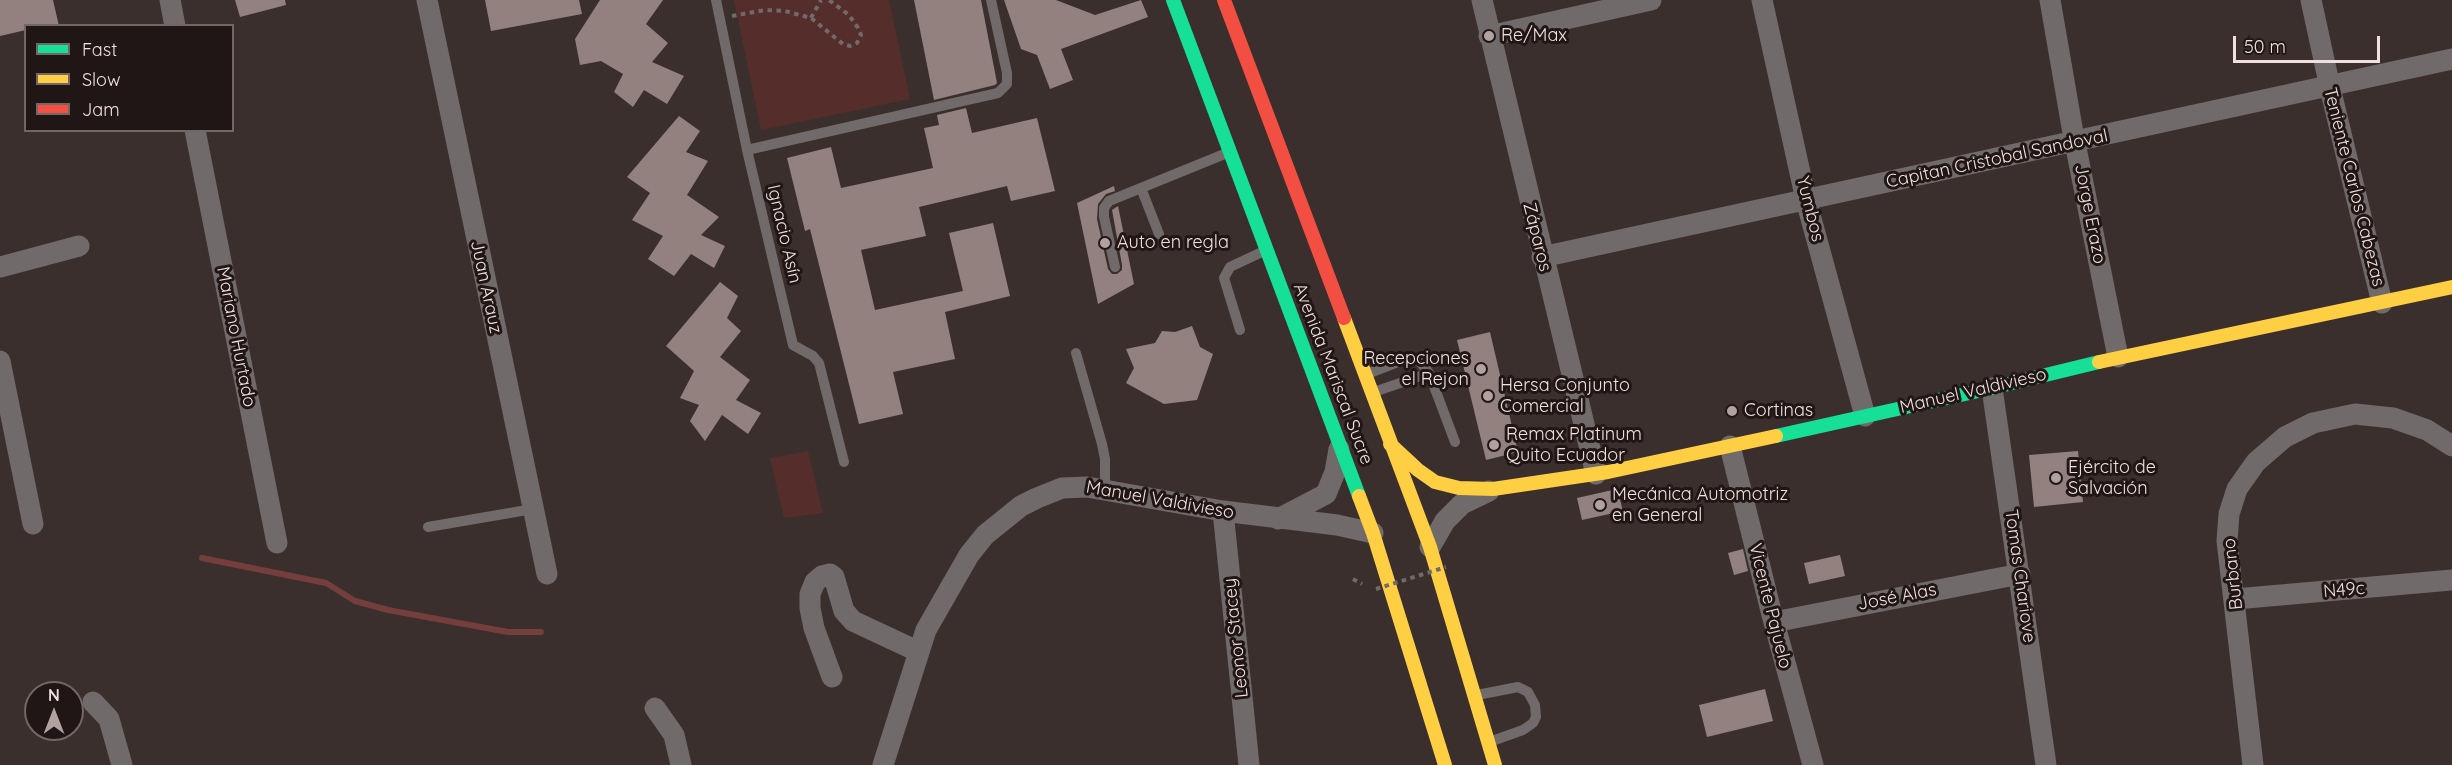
<!DOCTYPE html>
<meta charset="utf-8">
<style>
body{margin:0}
#map{position:relative;width:2452px;height:765px;overflow:hidden;background:#3b2f2e;font-family:Quicksand,sans-serif}
canvas{display:block}
.legend{position:absolute;left:24px;top:24px;width:210px;height:108px;box-sizing:border-box;background:#201615;border:2px solid #736765;margin:0;padding:8px 10px;list-style:none;font-size:18px;color:#f0e0de}
.legend li{display:flex;align-items:center;gap:12px;height:30px}
.legend b{width:30px;border:2px solid #736765}
.north{position:absolute;left:24px;top:681px;width:60px;height:60px;box-sizing:border-box;background:#201615;border:2px solid #736765;border-radius:50%;rotate:0deg;font-size:16px;font-weight:700;line-height:24px;text-align:center;color:#f0e0de}
.north::after{content:'';display:block;margin:auto;width:21px;height:27px;background:#b1a2a0;clip-path:polygon(50% 0,100% 100%,50% 72%,0 100%)}
.scale{position:absolute;left:2233px;top:36px;width:147px;height:27px;box-sizing:border-box;border:3px solid #f0e0de;border-top:0;padding-left:8px;font-size:18px;line-height:21px;white-space:nowrap;color:#f0e0de;-webkit-text-stroke:4px #201615;paint-order:stroke}
</style>
<div id="map">
<canvas width="2452" height="765"></canvas>
<ul class="legend">
<li><b style="height:8px;background:#16e098"></b>Fast</li>
<li><b style="height:8px;background:#ffcf43"></b>Slow</li>
<li><b style="height:8px;background:#f24e42"></b>Jam</li>
</ul>
<div class="north">N</div>
<div class="scale">50 m</div>
</div>
<script>
const ctx = document.querySelector('canvas').getContext('2d');
ctx.lineJoin = 'round';
function paint(path, color) {
  ctx.fillStyle = color;
  ctx.fill(path, 'evenodd');
}
function toPath(rows) {
  const path = new Path2D();
  for (const r of rows) {
    path.moveTo(r[0], r[1]);
    for (let i = 2; i < r.length; i += 2) path.lineTo(r[i], r[i + 1]);
  }
  return path;
}
function stroke(path, color, width, dash) {
  ctx.strokeStyle = color;
  ctx.lineWidth = width;
  ctx.lineCap = dash ? 'butt' : 'round';
  ctx.setLineDash(dash || []);
  ctx.stroke(path);
}
function label(font, color, halo, rows, align = 'center') {
  ctx.font = font + ' Quicksand,sans-serif';
  ctx.lineWidth = 6;
  ctx.setLineDash([]);
  ctx.textBaseline = 'middle';
  ctx.strokeStyle = halo;
  ctx.fillStyle = color;
  for (const [text, x, y, turn = 0] of rows) {
    ctx.save();
    ctx.translate(x, y);
    ctx.rotate((+turn || 0) * Math.PI / 180);
    ctx.textAlign = isNaN(turn) ? turn : align;
    if (halo) ctx.strokeText(text, 0, 0);
    ctx.fillText(text, 0, 0);
    ctx.restore();
  }
}
paint(toPath([
 [734,0,889,0,910,99,761,130],
 [808,451,823,513,784,518,770,458]
]), '#552e2b');
stroke(toPath([
 [202,558,326,583,355,601,388,610,508,632,541,632]
]), '#733e3b', 6);
paint(toPath([
 [0,0,53,0,59,26,26,26,26,30,0,36],
 [235,0,285,0,286,5,240,17],
 [485,0,579,0,582,14,491,31],
 [600,0,663,0,646,24,668,43,652,62,684,76,667,104,644,90,633,107,614,92,623,74,601,61,580,65,575,39],
 [914,0,981,0,997,83,995,85,934,100],
 [1004,0,1056,0,1095,15,1141,0,1148,17,1061,49,1073,80,1050,89,1037,55,1021,49],
 [966,108,972,133,1037,118,1055,191,1011,201,1007,186,919,207,926,236,861,250,875,310,963,291,949,233,993,223,1010,296,945,312,955,359,893,372,903,414,859,424,810,229,805,231,787,158,831,147,841,188,933,168,924,128,939,125,937,115],
 [679,116,700,131,686,152,708,161,687,195,719,217,701,235,725,246,714,268,691,254,674,276,648,259,663,236,632,220,650,193,627,177],
 [1114,186,1115,191,1106,194,1098,204,1097,219,1108,269,1112,274,1117,274,1122,270,1122,265,1112,210,1118,206,1134,284,1098,304,1077,203],
 [720,282,738,296,727,318,741,331,720,357,750,380,736,400,761,413,748,434,722,415,705,441,690,421,699,405,680,398,694,371,666,346],
 [1192,326,1200,347,1213,354,1197,400,1164,404,1126,383,1134,368,1126,349,1155,343,1162,331,1175,332],
 [1490,332,1518,452,1486,460,1457,340],
 [2078,451,2083,502,2034,507,2029,455],
 [1617,489,1623,511,1582,520,1577,498],
 [1743,549,1748,571,1734,575,1728,553],
 [1840,555,1845,576,1809,584,1804,563],
 [1765,689,1773,721,1707,737,1699,705]
]), '#93817f');
stroke(toPath([
 [732,16,765,10,785,11,811,18,843,44,850,46,857,43,861,35,858,28,849,15,829,0],
 [811,18,821,0],
 [1353,579,1362,584]
]), '#716a6a', 4, [4.5, 4.5]);
stroke(toPath([
 [716,0,747,150,793,345,813,356,819,363,844,462],
 [747,150,998,93,1007,84,1007,73,991,0],
 [1141,188,1159,234],
 [1115,267,1104,217,1104,208,1109,201,1227,153],
 [1240,330,1224,278,1230,267,1264,251],
 [1076,353,1102,444,1105,459,1105,490],
 [1367,374,1398,362,1411,359,1419,361,1429,373,1455,442],
 [1374,392,1429,373],
 [428,527,533,509],
 [1477,695,1518,687,1528,692,1535,705,1536,717,1533,723,1523,730,1492,741]
]), '#706a6a', 10);
stroke(toPath([
 [170,0,175,26],
 [427,0,547,574],
 [1482,0,1596,474],
 [1762,0,1806,200,1865,416],
 [2050,0,2073,133,2118,357],
 [2311,0,2331,92,2382,303],
 [1489,36,1651,0],
 [195,130,277,543],
 [1542,257,2452,59],
 [0,267,79,246],
 [0,361,33,524],
 [1992,388,2046,765],
 [1730,446,1771,611,1813,765],
 [1223,511,1249,765],
 [1278,519,1326,494,1335,472,1339,449],
 [1430,547,1445,521,1462,504,1489,491],
 [2235,599,2452,580],
 [1774,622,2020,574],
 [832,677,814,628,810,608,810,594,815,582,822,576,830,574,834,577,844,611,853,621,917,651],
 [93,702,109,719,122,765],
 [655,708,674,735,681,765],
 [883,765,926,630,969,555,985,535,1021,506,1037,498,1062,488,1087,487,1223,511,1337,525,1373,533],
 [2253,765,2227,541,2229,514,2237,489,2256,462,2285,437,2313,423,2355,414,2393,418,2427,430,2452,446]
]), '#706a6a', 21);
stroke(toPath([
 [1173,0,1359,496],
 [1776,436,1992,388,2099,362]
]), '#16e098', 14);
stroke(toPath([
 [1344,318,1430,547,1495,765],
 [2099,362,2452,287],
 [1390,444,1418,470,1435,482,1459,488,1493,489,1608,472,1776,436],
 [1359,496,1373,533,1445,765]
]), '#ffcf43', 14);
stroke(toPath([
 [1224,0,1344,318]
]), '#f24e42', 14);
stroke(toPath([
 [1376,589,1446,567]
]), '#716a6a', 4, [4.5, 4.5]);
for (const [x, y, r, color] of [
 [1489,36,6,"#b1a2a0"],
 [1105,243,6,"#b1a2a0"],
 [1481,369,6,"#b1a2a0"],
 [1488,396,6,"#b1a2a0"],
 [1732,411,6,"#b1a2a0"],
 [1494,445,6,"#b1a2a0"],
 [2056,478,6,"#b1a2a0"],
 [1600,505,6,"#b1a2a0"]
]) {
  const dot = new Path2D();
  dot.arc(x, y, r, 0, 2 * Math.PI);
  ctx.fillStyle = color;
  ctx.fill(dot);
  stroke(dot, '#201615', 2);
}
label('18px', '#f0e0de', '#201615', [
 ["Re/Max",1501,36],
 ["Auto en regla",1117,243],
 ["Recepciones",1469,359,"right"],
 ["el Rejon",1469,380,"right"],
 ["Hersa Conjunto",1500,386],
 ["Comercial",1500,407],
 ["Cortinas",1744,411],
 ["Remax Platinum",1506,435],
 ["Quito Ecuador",1506,456],
 ["Ejército de",2068,468],
 ["Salvación",2068,489],
 ["Mecánica Automotriz",1612,495],
 ["en General",1612,516]
], 'left');
label('18px', '#f0e0de', '#201615', [
 ["Capitan Cristobal Sandoval",1997,159,-12],
 ["Teniente Carlos Cabezas",2354,187,76],
 ["Yumbos",1810,209,76],
 ["Jorge Erazo",2090,214,79],
 ["Ignacio Asín",784,234,77],
 ["Záparos",1537,237,76],
 ["Juan Arauz",486,287,78],
 ["Mariano Hurtado",236,337,79],
 ["Avenida Mariscal Sucre",1333,374,69],
 ["Manuel Valdivieso",1973,391,-13],
 ["Manuel Valdivieso",1160,500,10],
 ["Burbano",2233,574,-96],
 ["Tomas Chariove",2020,576,82],
 ["N49c",2344,590,-5],
 ["José Alas",1897,597,-11],
 ["Vicente Pajuelo",1770,606,76],
 ["Leonor Stacey",1236,638,-96]
]);
</script>
